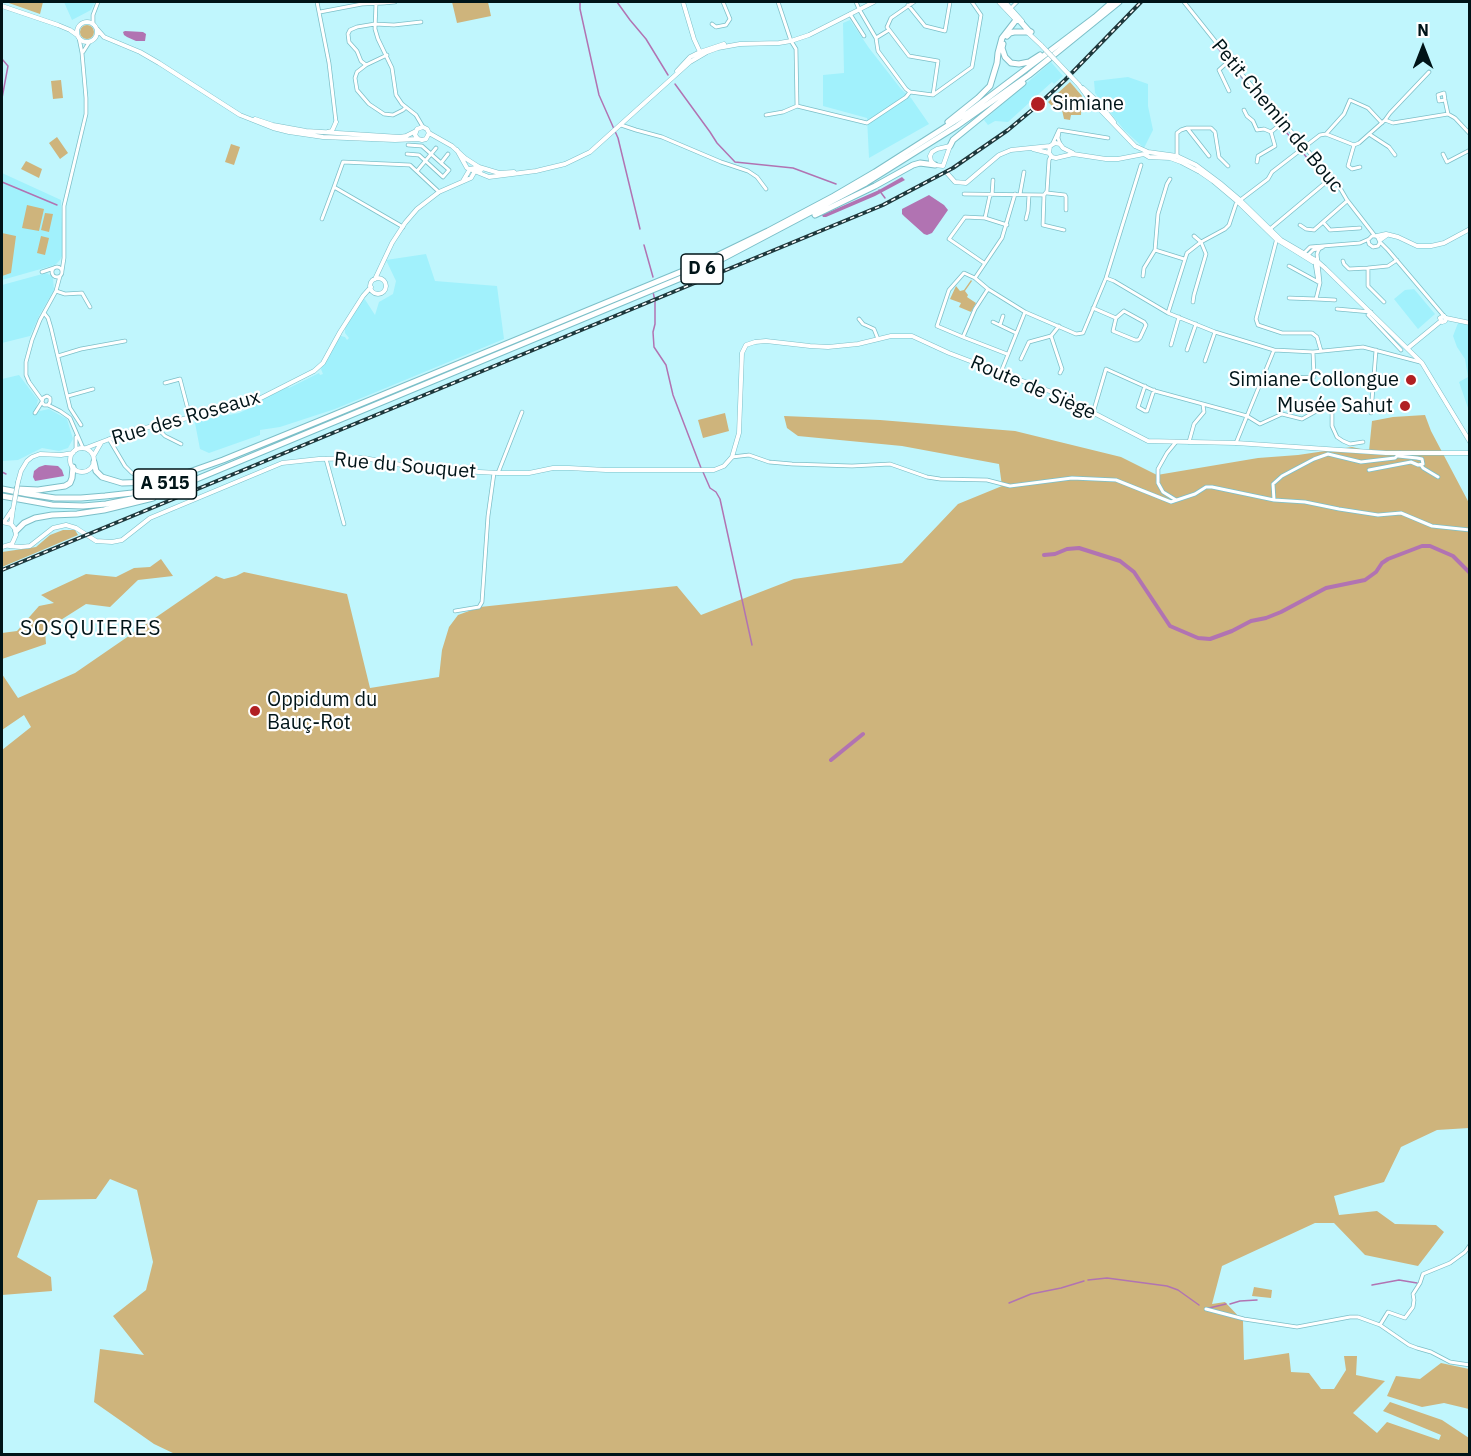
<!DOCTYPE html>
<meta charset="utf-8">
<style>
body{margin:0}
#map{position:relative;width:1471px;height:1456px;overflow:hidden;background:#c0f6fd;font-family:"IBM Plex Sans",sans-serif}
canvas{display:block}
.frame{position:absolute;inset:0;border:3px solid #001418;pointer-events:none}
.north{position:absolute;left:1393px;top:18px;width:60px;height:60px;-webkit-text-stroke:4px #fff;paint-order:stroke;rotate:0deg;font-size:16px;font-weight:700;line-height:24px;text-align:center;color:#001418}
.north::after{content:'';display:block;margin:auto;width:21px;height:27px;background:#001418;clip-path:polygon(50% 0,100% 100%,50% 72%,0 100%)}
</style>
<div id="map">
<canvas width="1471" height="1456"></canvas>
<div class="frame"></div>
<div class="north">N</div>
</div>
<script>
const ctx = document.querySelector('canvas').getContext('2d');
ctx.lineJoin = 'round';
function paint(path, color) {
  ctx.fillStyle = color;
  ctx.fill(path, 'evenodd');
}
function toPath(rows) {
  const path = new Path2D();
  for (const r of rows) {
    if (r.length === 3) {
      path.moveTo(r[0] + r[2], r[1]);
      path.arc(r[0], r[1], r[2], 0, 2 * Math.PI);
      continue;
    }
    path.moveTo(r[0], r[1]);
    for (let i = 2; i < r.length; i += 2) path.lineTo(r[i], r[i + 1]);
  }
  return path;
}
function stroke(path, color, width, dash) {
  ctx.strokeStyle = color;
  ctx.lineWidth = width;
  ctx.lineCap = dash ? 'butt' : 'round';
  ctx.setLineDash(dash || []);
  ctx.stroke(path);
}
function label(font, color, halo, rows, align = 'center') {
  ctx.font = font + ' "IBM Plex Sans",sans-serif';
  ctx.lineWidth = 4.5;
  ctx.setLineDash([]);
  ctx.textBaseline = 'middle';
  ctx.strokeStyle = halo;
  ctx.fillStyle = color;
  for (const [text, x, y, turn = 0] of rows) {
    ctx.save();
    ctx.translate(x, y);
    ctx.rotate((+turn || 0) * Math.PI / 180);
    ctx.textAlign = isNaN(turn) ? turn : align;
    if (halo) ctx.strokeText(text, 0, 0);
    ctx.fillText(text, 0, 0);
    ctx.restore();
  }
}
paint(toPath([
 [64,2,95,2,91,10,72,20],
 [850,20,869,48,901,89,911,98,929,124,869,158,867,118,823,106,823,75,844,73,843,23],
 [1051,62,1063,76,1054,84,1052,82,1008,122,995,121,988,125,984,120],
 [1128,77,1148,84,1148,106,1153,130,1144,148,1124,130,1095,93,1094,81],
 [2,173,61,200,63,254,60,260,55,265,2,280],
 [426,254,435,281,497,286,504,339,335,409,280,427,260,430,260,435,209,453,200,449,195,423,195,420,228,412,229,415,239,413,252,407,252,404,288,387,289,388,319,373,320,375,323,374,321,369,339,338,341,336,345,337,347,340,349,338,345,333,345,328,364,298,375,315,379,302,393,294,396,281,386,260],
 [46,273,50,275,53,278,54,290,40,314,30,336,2,343,2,285],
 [1414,289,1435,314,1418,329,1394,299,1405,290],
 [1458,323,1469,325,1470,408,1468,408,1459,382,1468,377,1465,359,1457,347,1453,336],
 [19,375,38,400,35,412,49,409,67,419,73,439,68,448,59,451,42,448,18,460,2,461,2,379]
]), '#a1f1fc');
paint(toPath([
 [6,2,43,2,40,14],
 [452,2,488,2,491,16,457,23],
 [87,32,7],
 [61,80,63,98,53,99,51,81],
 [1070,82,1082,96,1081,115,1071,115,1070,120,1064,119,1062,110,1058,107,1052,106,1048,102],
 [57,137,68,153,60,159,49,143],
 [231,144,240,147,234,165,225,162],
 [26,161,42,169,39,178,21,169],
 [27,205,44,209,39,231,22,228],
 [45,213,53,214,49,232,41,230],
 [2,233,16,236,11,273,2,276],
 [41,236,49,238,45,255,37,253],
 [971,280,972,281,965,291,968,295,967,297,976,303,971,312,959,307,961,303,950,299,956,286,960,291,964,290],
 [725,413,729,431,703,438,698,420],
 [1425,415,1431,431,1469,503,1469,1128,1437,1130,1401,1147,1384,1182,1334,1196,1339,1215,1377,1211,1395,1224,1436,1225,1444,1232,1418,1266,1365,1255,1334,1223,1315,1223,1222,1266,1212,1304,1225,1302,1243,1321,1244,1360,1289,1353,1291,1372,1309,1373,1321,1389,1334,1389,1346,1370,1344,1356,1357,1356,1356,1375,1385,1381,1353,1413,1377,1433,1387,1422,1439,1440,1441,1435,1383,1411,1390,1402,1442,1420,1469,1438,1469,1454,175,1454,154,1444,94,1402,100,1349,144,1355,113,1316,146,1290,153,1262,137,1190,110,1179,96,1199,38,1200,17,1257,51,1277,52,1291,2,1295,2,750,31,727,24,715,2,730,2,674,18,698,75,673,216,576,224,579,236,576,244,572,347,594,370,688,439,677,442,650,449,627,458,615,480,607,677,586,701,615,794,579,902,563,958,504,1002,486,999,464,902,446,798,436,787,428,784,416,880,420,1015,431,1121,457,1157,475,1258,458,1298,455,1352,447,1369,451,1372,421,1393,417],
 [63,530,75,530,78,535,2,567,2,552,36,547,50,535],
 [161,559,173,576,138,580,110,607,86,604,45,630,46,644,2,659,2,633,17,631,39,606,54,603,41,595,86,574,116,577,134,568,150,567],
 [1254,1287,1272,1290,1271,1298,1252,1296],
 [1441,1363,1469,1369,1469,1409,1444,1403,1422,1407,1387,1396,1396,1376,1420,1379]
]), '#ceb47c');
paint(toPath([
 [125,31,143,32,146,34,145,41,136,41,127,37,124,35,123,32],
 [902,177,905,180,875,196,826,217,823,217,822,215,879,190],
 [929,195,944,205,948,210,932,233,927,235,924,234,905,217,902,214,902,209],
 [45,465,58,466,62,470,64,476,35,481,33,477,34,471,39,467]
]), '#b173b2');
stroke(toPath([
 [580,2,580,9,599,95,618,138,640,229],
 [617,2,630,20,646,39,668,75],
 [1217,47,1300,149],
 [2,59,8,66,2,98],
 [675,84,710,132,717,143,735,162,793,168,836,184],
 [1303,153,1333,189],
 [2,182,57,205],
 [879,190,885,198],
 [644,245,653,277],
 [653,292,655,301,655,324,653,332,654,347,666,365,673,395,701,468],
 [2,472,6,474],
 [703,472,710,488,716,492,720,499,752,645],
 [1088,1280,1107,1278,1167,1286,1178,1290,1199,1305],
 [1372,1285,1399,1280,1417,1283],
 [1009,1303,1031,1294,1061,1288,1084,1281],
 [1230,1304,1240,1301,1257,1300],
 [1209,1308,1226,1304]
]), '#b173b2', 1.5);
stroke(toPath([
 [1044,555,1055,554,1067,549,1079,548,1120,561,1134,572,1170,626,1198,638,1210,639,1232,631,1251,621,1266,618,1281,612,1326,588,1365,580,1376,572,1382,563,1388,559,1422,546,1430,546,1453,556,1470,573],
 [831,760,863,734]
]), '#b173b2', 4);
const street = toPath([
 [317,2,329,63,336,122],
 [778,2,791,41,796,49,797,106,867,123,906,97,910,92],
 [856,2,859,9,876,38,878,51,906,89,910,92,933,95,972,67,981,15,972,2],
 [914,2,891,18,887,27,909,56,938,61,933,95],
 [1002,2,1009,9],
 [1184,2,1239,71,1340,188,1347,200,1375,236],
 [376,3,375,29,378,39,392,68,396,95,402,104,416,115,423,127],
 [908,5,925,26,945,31,950,2],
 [1011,8,1017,2],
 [320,12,362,4,384,3,395,2],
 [850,14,864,36],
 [93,24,93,15,98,2],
 [712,24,716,27,726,25,730,19,723,2],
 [876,38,889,30],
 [83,52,90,41],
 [387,55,366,65,357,72,355,78,357,90,369,104,384,114,393,115,403,110,406,107],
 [366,65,361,61,357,51,349,42,348,34,350,30,357,27,375,24,394,25,421,22],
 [1229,91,1219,70,1230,60],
 [1445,100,1439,101,1438,95,1444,93,1445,100,1448,114],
 [1244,110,1247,116,1253,121,1257,130,1264,129,1271,132,1282,123],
 [766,115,783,112,797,106],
 [1385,120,1393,123,1448,114,1455,118,1470,134],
 [621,125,636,130,662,137,721,162,748,171,757,177,766,189],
 [1187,128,1211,128,1215,132,1219,157,1228,166],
 [1059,130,1108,138],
 [1059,132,1058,138,1060,144],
 [1326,134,1344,114,1350,100,1368,108,1382,123],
 [1369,134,1389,147,1395,155],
 [1053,143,1059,130],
 [1354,145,1348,166,1352,169,1360,167],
 [407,154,419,155,443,177,449,170,422,146,408,145],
 [1443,154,1447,162,1470,150],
 [1177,156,1177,133,1181,130,1187,128,1209,156],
 [1257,162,1258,156,1275,146,1271,132],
 [441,163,448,154],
 [417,171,436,148],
 [1170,179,1167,184,1158,214,1155,250,1184,259],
 [1047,193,1065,195,1066,197,1066,210],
 [964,194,1044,195,1047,191,1049,160,1051,156],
 [1020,194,1024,172],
 [992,195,993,180],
 [1044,195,1043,225,1064,230],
 [985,218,1007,225],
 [322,219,334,187],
 [1026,219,1028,211,1029,195],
 [1323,222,1330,230,1360,228],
 [1300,225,1306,229,1314,230,1347,201],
 [403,227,334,187,343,162,410,165,439,192],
 [1270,229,1331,178],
 [1277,238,1256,319,1258,325,1282,333,1312,333,1317,337,1321,351],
 [1368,240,1369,244,1373,247,1378,246,1380,242],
 [1304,253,1310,247,1360,243,1369,239,1372,236,1377,236,1380,242,1388,250,1444,316],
 [1306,257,1313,250,1320,248],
 [1317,261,1315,263,1318,282],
 [1343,261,1344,264,1349,269,1368,268],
 [984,263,949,239,965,217,985,218,990,195],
 [1289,266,1320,283,1316,299,1289,298],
 [57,272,5],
 [62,271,64,258,64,206,86,114,86,98,82,53,79,38],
 [42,272,54,268],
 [1143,276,1144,268,1155,250],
 [975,278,1002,238,1015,194],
 [1106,278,1114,281,1168,313,1215,332,1274,350,1313,352,1363,347,1420,362],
 [1320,283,1317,254,1319,249,1323,247],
 [988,289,975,309,963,337,1007,354],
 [56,291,65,294,82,293,90,307],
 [1316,299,1335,300],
 [1193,302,1194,295,1206,254,1201,242,1194,236],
 [1384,302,1368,286,1368,268,1388,266,1397,260],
 [1093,308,1116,318],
 [1337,309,1371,312,1368,315,1401,350],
 [1124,311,1144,322,1146,325,1140,338,1138,340,1135,340,1113,331,1116,318,1124,311],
 [44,313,48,318,51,328,70,408,81,425],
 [1168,313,1187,253,1201,242,1225,229,1229,225,1236,204,1239,201,1268,179,1272,172,1320,135,1326,134,1354,145,1359,143,1385,120,1390,113,1429,72],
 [859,319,863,324,874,329,878,339],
 [993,322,1016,333],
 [1000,325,1003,316],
 [1059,326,1051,336,1062,369,1060,373],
 [963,337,937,326,949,290,964,273,975,278,988,289,1025,312],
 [1171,345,1179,317],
 [1187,350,1196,324],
 [58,356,81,349,125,341],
 [1021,359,1029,342,1051,336],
 [1205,361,1215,332],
 [1001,372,1025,312,1076,334,1083,333,1106,278,1141,165],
 [1262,379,1314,377,1313,352],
 [165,383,180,379,190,417],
 [1145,386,1138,407,1145,411,1147,411,1154,390],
 [68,396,93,389],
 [42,400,29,382,26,375,26,362,32,340,40,320,56,291,60,276],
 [48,405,60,411,70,418,83,448],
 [35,413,42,402,43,398,47,396,50,398,50,402,48,405,44,405,42,402],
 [1093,413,1106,369,1155,391,1247,416,1260,424,1282,414,1302,419,1322,408,1328,408,1332,413,1332,426,1337,437,1343,441,1350,444,1363,442],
 [1371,413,1376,350],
 [159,424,161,432,165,436,181,444],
 [109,439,125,466,132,473,138,475,152,474],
 [1176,442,1167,453,1158,469,1158,483,1163,492,1176,500],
 [1189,442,1194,424,1204,412,1203,405],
 [1236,443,1274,350],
 [76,450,76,437],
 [732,457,749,455,769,462,792,464,852,466,890,464,927,477,940,479,987,480,1010,486,1072,478,1116,480,1171,502,1195,494,1206,487,1212,487,1274,500,1305,502,1339,509,1378,515,1401,513,1432,526,1470,530],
 [326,459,344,524],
 [1421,465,1423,468,1438,477],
 [1369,470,1411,462,1418,465,1423,464,1422,459,1417,458,1398,456],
 [498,473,522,412],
 [1274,500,1273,484,1282,476,1314,459,1328,454,1361,462,1395,458,1400,453],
 [455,611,479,607,482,602,488,516,494,473],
 [1206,1309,1244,1319,1297,1327,1350,1317,1358,1317,1380,1325,1409,1345,1417,1348,1431,1352,1450,1362,1470,1365],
 [1380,1325,1388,1312,1405,1318,1413,1307,1414,1300,1413,1294,1420,1283,1423,1274,1450,1263,1465,1252,1470,1245]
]);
const secondary = toPath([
 [683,2,694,39,700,52],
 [999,2,1017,21],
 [1005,2,1022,21],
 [2,6,58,25,70,30,77,35],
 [87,32,10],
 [97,29,104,37,140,52,159,63,240,115,273,128,289,132,323,137,395,140,418,139],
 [1026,31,1041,45],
 [740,44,779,43,791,41,809,35,874,2],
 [677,71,690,57,700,52,724,44],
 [1079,85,1087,96,1135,146],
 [1083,88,1098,102,1114,122],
 [255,119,273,125,306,131,400,137,406,136,416,131],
 [328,132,332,131,336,122],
 [429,133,426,139,422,140,418,139,415,135,417,129,423,127,427,129,429,133,452,146,465,158,479,167,499,173,514,172],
 [950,146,943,166,935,165,931,161,930,156,932,152,937,149,950,146],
 [1135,146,1148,152,1177,156,1196,165,1220,183,1240,200,1281,240,1317,261,1325,268,1422,363,1470,442],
 [1033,149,1049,153,1052,157,1056,158,1073,154,1106,159,1118,159,1144,154,1149,157,1170,158,1181,162,1200,172,1213,181,1238,202,1276,239,1313,262],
 [457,150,467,168,489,177,536,171,565,164,590,152,690,62,707,52,718,48,740,44],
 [1049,153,1050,146,1055,143,1060,144,1063,148,1073,153],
 [947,173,955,182,966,183,999,155,1011,150,1050,146],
 [463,181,470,169,475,168,481,170],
 [1377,236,1386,234,1398,237,1417,246,1431,246,1444,243,1470,229],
 [1380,240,1387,235],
 [378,286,8],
 [375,279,392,243,405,223,417,209,439,192,471,178,475,171],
 [1444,316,1440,318,1442,322,1445,321,1446,318,1470,323],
 [1408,348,1441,321],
 [86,448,128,432,251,403,314,371,323,363,340,332,363,296,371,287],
 [82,460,12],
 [94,455,101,443],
 [18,482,21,471,27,461,32,457,40,454,61,455,73,453],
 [2,522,11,524,15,529,16,535,12,544,2,547],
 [4,522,12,510],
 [11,524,13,509],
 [9,546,21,547,30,546,53,528,66,525,76,528,96,541,112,542,122,540,150,518,282,463,319,459,364,458,423,469,498,473,529,473,553,468,569,468,606,470,714,470,724,466,732,457,739,433,742,353,746,345,755,342,766,341,810,346,828,347,858,344,891,336,912,336,949,353,1057,394,1148,441,1236,443,1386,453,1470,453]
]);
const highway = toPath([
 [1007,36,1010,33,1014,32,1027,32],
 [1003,44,1002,48,1005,57,1011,63,1019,64,1029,62,1040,55],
 [948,122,978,98,990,86,997,63,998,53,1002,38,1016,20,1019,20,1029,31,1031,32],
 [950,146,953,140,1023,83],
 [815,215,875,186,913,165,920,163,935,165],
 [94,462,96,471,102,477,122,483,152,482,175,477,223,460,319,421,700,264,768,231,834,196,875,172,969,112,1095,17,1112,2],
 [2,489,28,494,55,498,81,498,105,496,132,493,157,487,193,474],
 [17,489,38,490,65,486,70,483,72,478,73,467],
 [2,496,52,505,83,506,106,504,162,493,187,483,703,269,866,183,957,126,1029,75,1119,2],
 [16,531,24,523,35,518,52,515,77,514,104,510,153,498]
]);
stroke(street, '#7cbfc8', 4.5);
stroke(secondary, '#7cbfc8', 5);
stroke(highway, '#7cbfc8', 7);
stroke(street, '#fff', 3);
stroke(secondary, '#fff', 4);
stroke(highway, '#fff', 5);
const rail = toPath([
 [2,570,883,205,953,168,1008,130,1038,105,1065,80,1141,2]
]);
stroke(rail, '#1e383c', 4);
stroke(rail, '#fff', 1.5, [4.5]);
const secondaryBridge = toPath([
 [1041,45,1079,85],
 [13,509,18,482]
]);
stroke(secondaryBridge, '#7cbfc8', 5, []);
stroke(secondaryBridge, '#fff', 4);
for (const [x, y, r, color] of [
 [1038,104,8,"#b11f22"],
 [1411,380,6,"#b11f22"],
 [1405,406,6,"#b11f22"],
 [255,711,6,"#b11f22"]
]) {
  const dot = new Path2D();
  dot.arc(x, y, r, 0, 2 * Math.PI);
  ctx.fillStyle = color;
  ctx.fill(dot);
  stroke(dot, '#fff', 2);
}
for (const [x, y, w] of [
 [702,269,42],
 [165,484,63]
]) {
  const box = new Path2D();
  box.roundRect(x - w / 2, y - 15, w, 30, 4.5);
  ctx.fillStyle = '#fff';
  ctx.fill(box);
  stroke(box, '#001418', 1.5);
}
label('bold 18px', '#001418', null, [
 ["D 6",702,269],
 ["A 515",165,484]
]);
label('20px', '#001418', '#fff', [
 ["Simiane",1052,104],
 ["Simiane-Collongue",1399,380,"right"],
 ["Musée Sahut",1393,406,"right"],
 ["Oppidum du",267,700],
 ["Bauç-Rot",267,723]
], 'left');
label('20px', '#001418', '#fff', [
 ["Petit Chemin de Bouc",1277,116,50],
 ["Route de Siège",1033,388,23],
 ["Rue des Roseaux",186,418,-16],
 ["Rue du Souquet",405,466,5]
]);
ctx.letterSpacing = '1.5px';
label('21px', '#001418', '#fff', [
 ["SOSQUIERES",91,629]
]);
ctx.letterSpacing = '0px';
</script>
